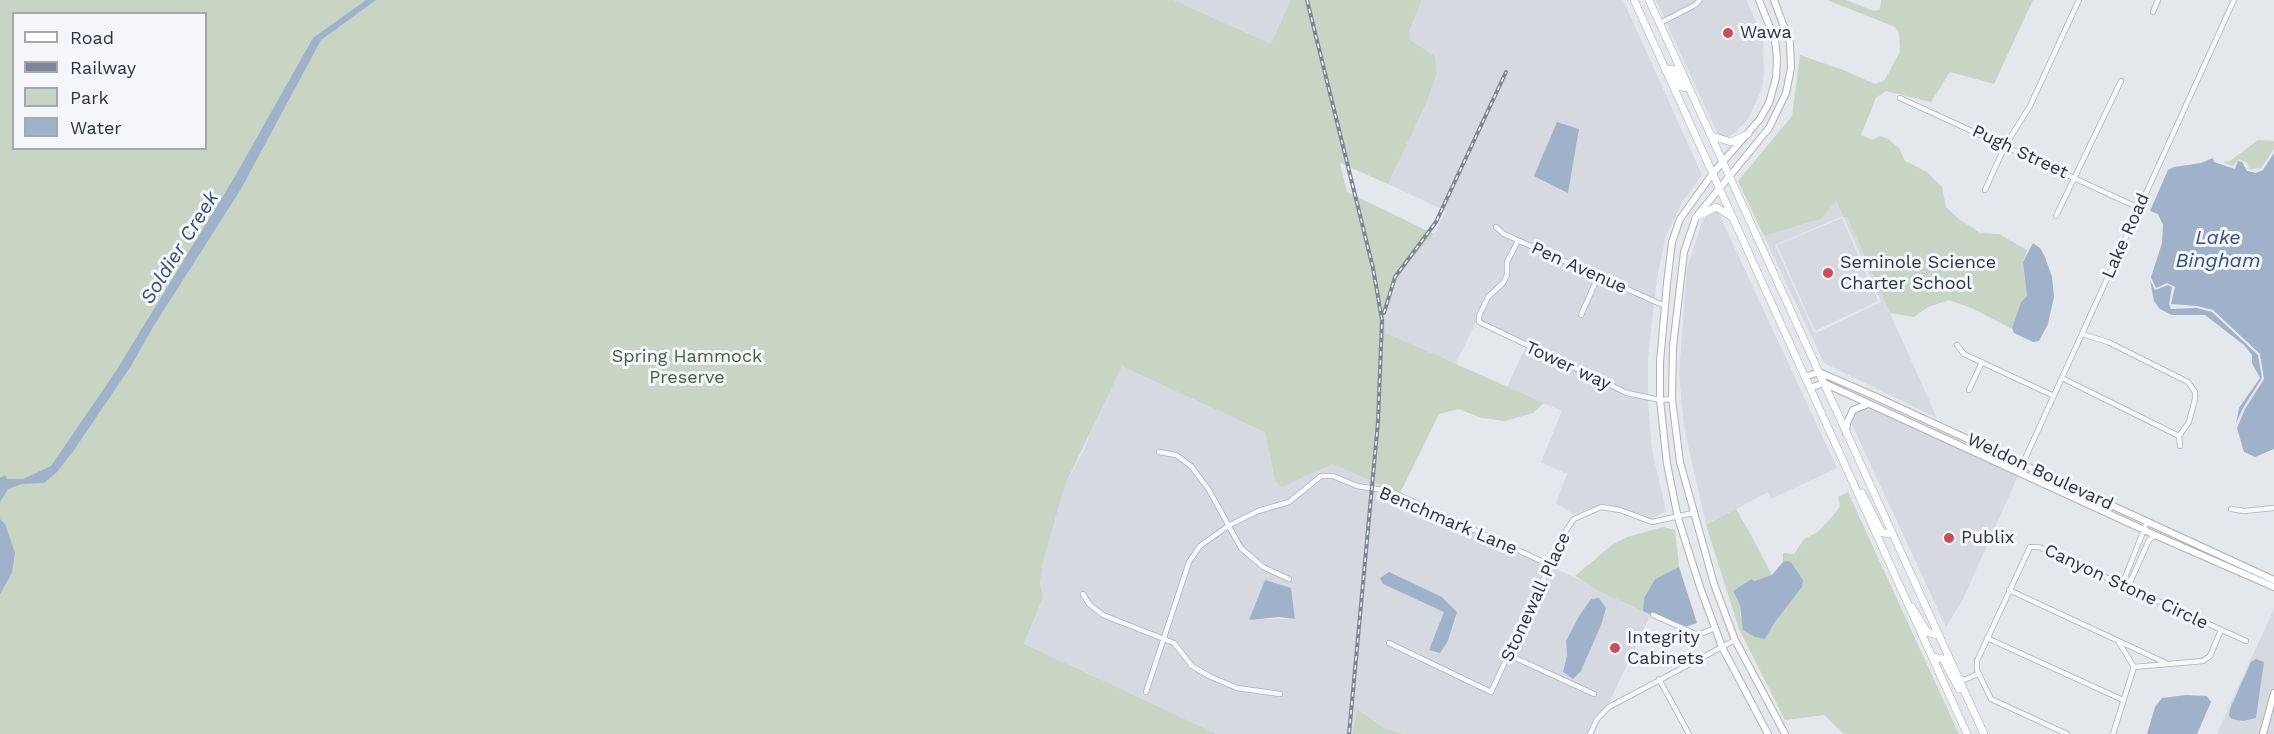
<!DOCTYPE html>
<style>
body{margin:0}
#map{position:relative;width:2274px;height:734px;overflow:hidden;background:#e4e7ec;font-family:"Work Sans",sans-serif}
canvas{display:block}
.legend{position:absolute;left:12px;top:12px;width:195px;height:138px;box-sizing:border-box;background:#f4f6f9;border:2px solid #a4a8b1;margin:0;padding:8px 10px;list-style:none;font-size:18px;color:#2c3344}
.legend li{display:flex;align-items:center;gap:12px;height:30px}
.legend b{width:30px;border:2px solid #a4a8b1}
</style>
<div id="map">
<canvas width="2274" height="734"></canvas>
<ul class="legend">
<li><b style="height:8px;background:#fff"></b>Road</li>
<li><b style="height:8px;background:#7e8595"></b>Railway</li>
<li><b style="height:16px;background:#c8d5c5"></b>Park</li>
<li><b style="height:16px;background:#a0b2ca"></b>Water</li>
</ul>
</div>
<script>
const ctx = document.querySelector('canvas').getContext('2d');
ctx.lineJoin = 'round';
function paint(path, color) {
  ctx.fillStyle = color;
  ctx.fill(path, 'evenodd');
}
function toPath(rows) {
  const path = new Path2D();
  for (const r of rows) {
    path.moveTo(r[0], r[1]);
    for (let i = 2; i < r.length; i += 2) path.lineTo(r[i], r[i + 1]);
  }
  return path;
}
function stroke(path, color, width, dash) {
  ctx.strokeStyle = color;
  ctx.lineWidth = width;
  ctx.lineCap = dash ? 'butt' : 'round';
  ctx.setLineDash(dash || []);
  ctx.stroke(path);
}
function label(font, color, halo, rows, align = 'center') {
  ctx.font = font + ' "Work Sans",sans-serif';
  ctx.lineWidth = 6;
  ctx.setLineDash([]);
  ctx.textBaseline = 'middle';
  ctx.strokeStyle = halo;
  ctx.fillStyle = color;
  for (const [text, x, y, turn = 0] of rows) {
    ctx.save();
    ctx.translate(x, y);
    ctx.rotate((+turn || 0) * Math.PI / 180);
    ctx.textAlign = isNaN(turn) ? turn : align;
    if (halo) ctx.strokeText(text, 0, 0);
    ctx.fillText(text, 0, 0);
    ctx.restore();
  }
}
paint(toPath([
 [1171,0,1298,0,1277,47],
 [1422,0,1623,0,1702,175,1683,201,1666,235,1657,278,1648,357,1648,401,1652,450,1666,511,1649,520,1622,510,1597,507,1573,514,1556,503,1567,474,1541,462,1562,411,1507,387,1526,346,1476,322,1455,365,1386,333,1384,314,1398,275,1434,234,1446,211,1388,184,1427,102,1437,73,1435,56,1409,39,1409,32],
 [1557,122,1577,142,1572,166,1535,176],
 [1656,0,1746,0,1763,37,1764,74,1762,89,1748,119,1735,133,1724,139,1719,137],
 [1835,200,1843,216,1775,245,1813,331,1816,333,1881,302,1844,218,1847,217,1937,418,1824,363,1764,236,1821,219],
 [1717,210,1837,468,1771,499,1768,492,1706,525,1684,427,1679,374,1687,269,1703,219],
 [1842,218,1878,301,1815,331,1777,245],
 [1124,363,1265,431,1275,481,1335,463,1651,614,1594,734,1403,734,1386,729,1357,709,1352,734,1217,734,1024,645,1043,598,1040,583,1043,562,1065,485,1084,450,1107,388],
 [1291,588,1295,619,1264,619],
 [1442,597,1457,612,1454,625,1448,642,1429,650,1444,612,1439,608],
 [1591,599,1601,625,1581,671,1563,672,1567,655,1566,641,1579,616],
 [1868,407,2018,476,1963,599,1946,627,1850,420,1855,412],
 [2274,609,2274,734,2217,734,2232,700]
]), '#d6d9e0');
paint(toPath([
 [0,0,1173,0,1271,44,1291,0,1422,0,1409,32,1409,39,1435,56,1437,73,1427,102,1388,184,1340,163,1347,192,1434,234,1398,275,1384,313,1386,333,1544,403,1533,413,1505,421,1482,418,1459,409,1439,414,1400,493,1332,464,1282,487,1275,481,1265,432,1122,366,1065,485,1043,562,1040,583,1043,598,1024,644,1217,734,0,734],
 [14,14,206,14,206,148,14,148],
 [1827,0,1846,0,1874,11,1880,9,1881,0,2033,0,1994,84,1950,72,1931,102,1886,91,1876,98,1861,135,1873,140,1879,136,1887,138,1899,148,1905,161,1927,172,1942,187,1946,207,1959,219,1980,233,1999,234,2027,250,2023,262,2027,296,2021,302,2012,329,1974,309,1949,300,1928,307,1914,317,1890,313,1847,217,1844,218,1836,201,1821,219,1764,236,1738,181,1792,116,1800,55,1843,70,1875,84,1884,81,1900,52,1899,33,1895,27],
 [2258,140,2274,141,2274,149,2261,168,2249,169,2247,163,2239,159,2233,166,2223,162,2230,161],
 [1848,492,1873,547,1959,734,1844,734,1824,715,1785,720,1739,629,1706,525,1736,509,1752,537,1772,575,1754,581,1750,579,1733,591,1740,605,1740,616,1765,639,1775,622,1802,587,1803,580,1791,562,1783,562,1783,553,1794,554,1804,539,1818,532,1836,512,1840,506,1838,497],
 [1663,527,1675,530,1679,567,1655,579,1644,598,1643,611,1599,591,1575,576,1612,545,1627,537],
 [1357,709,1386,729,1403,734,1352,734]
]), '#c8d5c5');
paint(toPath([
 [366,0,376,0,321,40,241,189,153,327,131,366,74,450,57,472,44,483,22,484,8,489,0,502,0,478,5,475,7,479,23,479,51,466,116,371,234,178,313,38],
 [1557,122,1579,129,1568,193,1534,176],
 [2274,153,2274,449,2255,457,2244,452,2237,428,2245,409,2264,379,2260,354,2213,310,2197,306,2171,304,2175,287,2167,283,2156,288,2151,277,2162,243,2163,225,2158,214,2150,211,2168,170,2174,167,2201,163,2213,158,2214,162,2235,169,2238,161,2242,162,2247,171,2256,173,2263,170],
 [2033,243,2040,248,2045,257,2052,277,2054,297,2048,324,2039,341,2033,342,2014,333,2012,328,2021,302,2027,296,2023,262],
 [2150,280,2155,290,2168,285,2172,287,2169,304,2171,309,2197,308,2212,312,2258,355,2262,378,2243,408,2236,423,2239,408,2260,378,2252,363,2252,355,2244,345,2205,315,2172,315,2160,309,2154,301],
 [0,519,5,524,15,553,12,573,0,594],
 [1787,561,1791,562,1803,580,1802,587,1775,622,1765,639,1755,637,1743,630,1740,605,1733,591,1751,579,1754,581,1772,575,1783,562],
 [1679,567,1697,623,1682,628,1643,611,1644,598,1655,579],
 [1389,572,1442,597,1457,612,1448,641,1440,653,1429,650,1444,612,1383,584,1380,578],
 [1265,580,1291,588,1295,619,1279,617,1249,620],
 [1599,598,1606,608,1601,625,1581,671,1573,679,1563,672,1567,655,1566,641,1579,616,1591,599],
 [2256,659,2264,662,2256,718,2243,721,2232,719,2229,716,2230,709,2251,662],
 [2186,695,2207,696,2211,702,2197,734,2147,734,2155,707,2162,698]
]), '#a0b2ca');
const street = toPath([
 [2153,12,2158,0],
 [1660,23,1695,5,1700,0],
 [1900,98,2139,208],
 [1985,190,2005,146,2030,106,2079,0],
 [2056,216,2121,81],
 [1496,227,1504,234,1665,306],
 [1518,241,1507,262,1507,275,1503,283,1488,297,1479,316,1479,322,1627,393,1660,400,1672,399],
 [1581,315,1598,277],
 [2082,334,2108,342,2188,382,2195,392,2195,399,2189,422,2179,436,2180,446],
 [1957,345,1964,354,2054,396],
 [2062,378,2179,436],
 [1969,390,1982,362],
 [1159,452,1176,455,1191,466,1209,490,1241,548,1263,567,1289,579],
 [2019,472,2234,0],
 [2231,509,2244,511,2274,508],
 [2122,585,2147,522],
 [2128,587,2149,540,2155,535],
 [2009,590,2168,664],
 [1083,594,1089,604,1103,615,1174,643,1192,666,1209,676,1237,688,1280,694],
 [1653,615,1698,635,1715,628],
 [1987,638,2123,700],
 [2118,641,2134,667],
 [1389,643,1491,692,1567,529,1574,519,1601,507,1620,510,1652,522,1693,513],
 [1509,655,1594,694],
 [2134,667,2203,661,2210,656,2221,630],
 [1958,678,1964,680,1978,674],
 [1659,679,1689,734],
 [1146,692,1189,562,1200,546,1228,526,1258,511,1289,502,1321,476,1333,476,1357,486,1390,491,1550,565],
 [1590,734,1597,719,1609,707,1735,640],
 [2067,734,1991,699,1977,670,1977,661,2030,547,2039,547,2246,641],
 [2113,734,2134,667]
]);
const secondary = toPath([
 [1759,0,1775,40,1777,58,1776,78,1769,103,1760,119,1713,173,1680,219,1672,242,1667,283,1660,362,1660,400,1667,464,1678,518,1700,587,1722,647,1768,734],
 [1774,0,1790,43,1791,68,1786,93,1769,128,1696,217,1684,252,1673,347,1672,399,1680,462,1714,584,1735,640,1785,734],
 [1805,377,1819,372,1872,395,2274,580],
 [1810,388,1824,383,2155,535,2274,587],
 [1846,433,1847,423,1853,410,1868,404],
 [2263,734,2274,693]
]);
const primary = toPath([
 [1634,0,1967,734],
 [1649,0,1984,734],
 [1665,70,1673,69,1681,87,1689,88],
 [1712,136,1731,142,1748,134],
 [1696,217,1716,207,1732,217],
 [1862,493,1880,529,1883,533,1892,534],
 [1912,607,1927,632,1938,635],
 [1933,657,1943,659,1959,689]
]);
stroke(street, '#adb1ba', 6);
stroke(secondary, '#adb1ba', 8);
stroke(primary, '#a4aab7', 8);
stroke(street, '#f7f8fa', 4.5);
stroke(secondary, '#fff', 6);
stroke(primary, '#fff', 7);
const rail = toPath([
 [1307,0,1373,268,1382,320,1378,422,1349,734],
 [1384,313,1395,277,1436,222,1506,72]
]);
stroke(rail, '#7e8595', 4);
stroke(rail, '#f4f6f9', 1.5, [4.5]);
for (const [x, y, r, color] of [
 [1728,33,6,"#cc4e58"],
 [1828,273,6,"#cc4e58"],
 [1949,538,6,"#cc4e58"],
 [1615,648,6,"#cc4e58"]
]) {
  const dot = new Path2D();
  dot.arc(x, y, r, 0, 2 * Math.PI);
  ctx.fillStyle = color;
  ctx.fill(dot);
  stroke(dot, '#f4f6f9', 2);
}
label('18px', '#2c3344', '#f4f6f9', [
 ["Wawa",1740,33],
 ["Seminole Science",1840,263],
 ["Charter School",1840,284],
 ["Publix",1961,538],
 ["Integrity",1627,638],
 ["Cabinets",1627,659]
], 'left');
label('18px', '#2c3344', '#f4f6f9', [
 ["Pugh Street",2020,152,25],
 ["Lake Road",2126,236,-66],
 ["Pen Avenue",1579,268,24],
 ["Tower way",1568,366,25],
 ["Weldon Boulevard",2040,472,25],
 ["Benchmark Lane",1448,521,23],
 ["Canyon Stone Circle",2126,587,25],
 ["Stonewall Place",1536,597,-65]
]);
label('18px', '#3e5f39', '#f4f6f9', [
 ["Spring Hammock",687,357],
 ["Preserve",687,378]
]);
label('italic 20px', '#364f77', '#f4f6f9', [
 ["Lake",2218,238],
 ["Bingham",2218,261],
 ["Soldier Creek",180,248,-58]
]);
</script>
